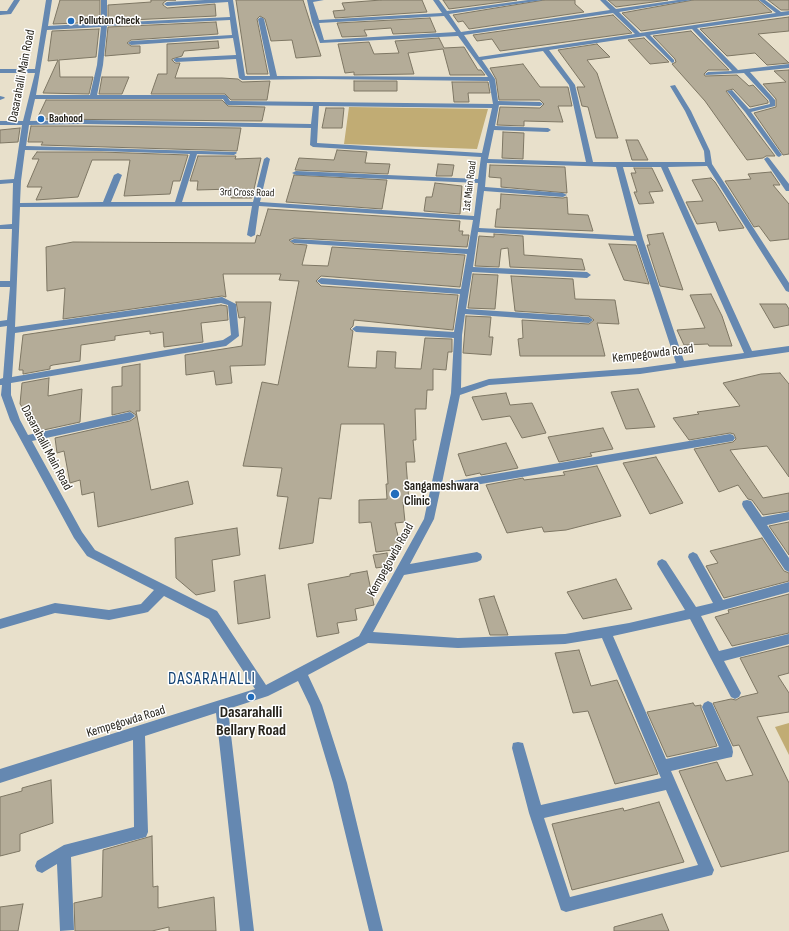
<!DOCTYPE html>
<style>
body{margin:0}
canvas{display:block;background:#e8e0cb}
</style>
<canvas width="789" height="931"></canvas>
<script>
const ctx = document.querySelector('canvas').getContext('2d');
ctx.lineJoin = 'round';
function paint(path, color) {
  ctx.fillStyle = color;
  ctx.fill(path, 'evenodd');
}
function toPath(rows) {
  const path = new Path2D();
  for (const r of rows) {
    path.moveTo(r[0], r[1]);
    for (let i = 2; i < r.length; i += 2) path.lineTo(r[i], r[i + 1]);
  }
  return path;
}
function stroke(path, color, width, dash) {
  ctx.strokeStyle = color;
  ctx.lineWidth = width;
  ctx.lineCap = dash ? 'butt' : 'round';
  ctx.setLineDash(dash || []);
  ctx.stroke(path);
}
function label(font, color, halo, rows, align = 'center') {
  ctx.font = font + ' "Sofia Sans Condensed",sans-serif';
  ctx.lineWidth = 3;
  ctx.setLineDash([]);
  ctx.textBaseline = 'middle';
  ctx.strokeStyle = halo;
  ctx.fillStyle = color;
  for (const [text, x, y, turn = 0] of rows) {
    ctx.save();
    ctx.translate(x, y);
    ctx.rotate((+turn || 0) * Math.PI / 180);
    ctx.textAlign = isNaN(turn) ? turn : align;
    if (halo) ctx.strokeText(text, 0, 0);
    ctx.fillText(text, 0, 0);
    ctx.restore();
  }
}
paint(toPath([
 [349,107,488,109,477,149,344,144],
 [789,723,789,755,775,727]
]), '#c1ac74');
const building = toPath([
 [60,0,100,0,100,22,53,24,60,0],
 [151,0,176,0,167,0,163,3,163,5,167,8,215,4,216,16,108,21,108,5,151,2,151,0],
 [236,0,303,0,321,56,296,58,292,40,271,41,265,19,260,16,257,19,268,74,247,74,236,0],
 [381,0,422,0,427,12,335,18,333,11,345,10,342,3,381,0],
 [443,0,517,0,449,9,443,0],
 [544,0,575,0,575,4,584,12,469,29,463,21,458,22,453,15,544,0],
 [608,0,668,0,616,7,608,0],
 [693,0,758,0,772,12,641,31,622,13,693,0],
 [768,0,789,0,789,10,781,10,768,0],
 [613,15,632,33,500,51,492,39,477,41,473,35,613,15],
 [789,17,789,31,758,34,789,63,767,65,755,53,727,56,700,29,789,17],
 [430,18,436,32,393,34,391,28,364,30,367,36,342,37,337,23,430,18],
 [216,22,218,34,131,40,127,43,131,46,140,46,140,53,105,56,108,27,216,22],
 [99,29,96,57,59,60,60,77,93,77,89,94,43,93,58,60,48,61,52,31,99,29],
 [691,31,729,70,708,70,704,74,705,76,737,75,749,86,753,85,768,101,768,103,750,107,733,89,726,91,775,156,766,156,763,158,747,160,705,101,672,64,676,62,675,59,653,36,691,31],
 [439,38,444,48,464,47,478,70,481,70,485,75,450,75,443,49,408,53,414,74,354,75,354,72,345,73,338,44,369,42,374,54,399,53,395,41,439,38],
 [644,38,669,62,650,64,628,40,644,38],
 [218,41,219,48,184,51,182,56,172,59,172,60,175,63,180,63,175,78,222,78,238,79,242,82,270,81,267,100,231,100,225,94,151,94,158,74,167,74,167,44,218,41],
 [597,44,610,57,587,60,597,73,618,138,596,138,588,107,582,106,577,87,585,87,558,50,597,44],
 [523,64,540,87,568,87,572,106,558,106,563,122,524,121,524,126,497,125,500,107,540,108,544,104,540,100,499,100,496,79,490,68,523,64],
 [789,70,789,154,783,155,754,113,776,107,776,99,763,84,786,82,774,71,789,70],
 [102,77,129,77,122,94,99,94,102,77],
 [354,81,397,81,397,91,354,91,354,81],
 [452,82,488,82,490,93,468,93,469,102,454,102,452,82],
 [46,100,222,100,228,106,265,107,262,121,37,119,46,100],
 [326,108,344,108,342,128,322,128,326,108],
 [31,126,85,126,241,128,237,151,41,145,43,142,28,142,31,126],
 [20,128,18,142,0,143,0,130,20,128],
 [503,132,524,133,523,159,502,158,503,132],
 [626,140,638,140,648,160,632,160,626,140],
 [337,150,367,152,365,163,390,164,388,174,295,170,299,158,334,160,337,150],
 [37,152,101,152,188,155,180,181,173,181,170,194,124,196,130,160,92,160,78,197,36,200,42,187,27,187,39,159,32,159,37,152],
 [198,156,236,156,235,159,261,158,252,198,231,198,233,189,197,190,198,181,190,181,198,156],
 [438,164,454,165,452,176,436,176,438,164],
 [490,165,565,167,567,193,501,187,501,178,489,177,490,165],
 [634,168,652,168,663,191,649,192,654,203,639,204,634,192,637,192,631,173,636,173,634,168],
 [771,172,780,185,773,185,789,204,789,239,770,241,759,226,754,227,725,181,751,179,748,174,771,172],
 [294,175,387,180,382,209,286,202,294,175],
 [711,178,715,182,744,228,719,231,716,222,697,224,686,202,703,201,692,180,711,178],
 [435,183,462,186,460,214,424,211,426,197,432,197,435,183],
 [501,194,563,198,567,197,568,214,588,215,593,231,495,227,497,209,500,209,501,194],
 [268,209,460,221,459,231,463,231,462,235,469,235,467,247,294,238,289,240,294,244,307,245,302,265,328,266,332,247,465,255,460,287,321,276,316,281,321,286,458,295,453,330,354,320,353,326,350,329,353,331,348,367,376,368,377,351,396,352,395,368,421,369,425,338,452,339,452,352,448,352,446,370,433,369,433,390,427,390,426,409,415,409,416,440,413,440,415,462,406,462,409,502,403,502,405,522,395,523,401,549,376,552,371,522,359,523,359,500,387,499,386,484,388,484,384,424,341,424,331,499,319,498,313,543,279,549,288,497,277,496,282,468,243,466,262,382,278,385,299,281,279,280,281,274,223,274,226,297,222,296,63,319,65,288,47,291,46,247,73,242,255,243,257,235,260,236,268,209],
 [663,233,683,290,660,286,647,245,650,245,647,235,663,233],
 [494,234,523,236,524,255,582,259,585,270,510,267,508,248,501,249,499,267,475,266,479,236,494,237,494,234],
 [609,244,636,245,649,284,624,280,609,244],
 [473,274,498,275,495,309,468,308,473,274],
 [511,276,573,279,575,299,615,300,619,324,597,323,605,356,520,356,518,339,523,338,522,320,589,324,594,320,589,316,515,311,511,276],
 [711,294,722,316,732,346,709,346,708,344,684,345,677,330,705,328,690,295,711,294],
 [236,302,271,302,265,365,230,366,232,383,216,385,214,371,186,375,185,355,242,346,245,317,239,318,236,302],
 [760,304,786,304,789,309,789,325,774,328,760,304],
 [221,305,227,306,228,320,201,323,203,342,164,347,163,332,150,334,150,331,115,336,115,340,81,345,80,361,53,365,50,366,50,369,23,374,23,370,19,370,23,335,221,305],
 [466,316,491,317,489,337,493,337,491,355,463,353,466,316],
 [140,364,140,411,136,411,151,490,188,481,193,504,98,527,94,492,82,495,80,480,70,483,64,451,57,453,55,438,130,421,136,417,136,415,130,411,112,415,112,387,122,386,122,367,140,364],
 [780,373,789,384,789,477,767,446,730,450,763,498,789,493,789,511,763,515,752,500,748,499,738,485,719,492,694,449,733,442,736,439,734,434,730,433,689,440,673,418,699,414,697,412,740,406,723,383,761,374,780,373],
 [49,378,48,396,82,389,80,422,39,431,20,404,22,383,49,378],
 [638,389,655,427,626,429,611,392,638,389],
 [506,393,510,405,532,403,546,433,522,438,510,416,482,420,472,397,506,393],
 [603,428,613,449,590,453,592,456,559,462,548,437,603,428],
 [506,443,518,468,481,475,480,473,466,476,458,454,506,443],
 [656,457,683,503,650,514,623,463,656,457],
 [597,466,621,516,566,530,544,532,542,527,507,533,486,485,523,478,524,480,565,475,563,472,597,466],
 [789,522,789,555,769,526,789,522],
 [237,528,240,555,212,560,215,591,196,595,176,578,175,538,237,528],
 [762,538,784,571,789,573,789,581,724,598,706,566,718,563,710,551,762,538],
 [387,553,389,566,376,568,373,555,387,553],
 [367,571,374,605,355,609,357,620,337,623,339,633,317,637,308,584,350,576,350,574,367,571],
 [265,575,270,618,238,624,234,581,265,575],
 [616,579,632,609,583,619,567,592,616,579],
 [789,594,789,633,732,646,715,617,729,613,728,610,789,594],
 [494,596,508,635,490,635,479,599,494,596],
 [789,646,789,673,778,676,789,693,789,712,757,717,789,783,789,851,721,867,679,771,717,762,726,781,753,775,739,745,733,746,713,703,731,699,736,700,741,697,758,693,740,658,789,646],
 [579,650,591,686,617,680,658,774,615,784,588,711,573,713,555,653,579,650],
 [693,703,695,706,701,705,701,708,717,746,667,757,647,712,693,703],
 [51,780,53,823,20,834,20,851,0,856,0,797,22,791,22,788,51,780],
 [659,802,684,862,572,890,552,824,623,808,624,811,659,802],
 [152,836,153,887,158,886,158,908,214,897,216,931,169,931,169,927,152,931,75,931,74,903,102,897,103,850,152,836],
 [23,904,18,931,0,931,0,907,23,904],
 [662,914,669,931,614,931,614,927,662,914]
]);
paint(building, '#b4ac98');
stroke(building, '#7e7764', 1);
paint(toPath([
 [14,0,20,0,11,14,0,15,0,11,7,11,14,0],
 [46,0,52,0,48,26,101,23,101,0,107,0,107,23,230,17,228,2,167,6,164,4,167,2,205,0,233,0,245,76,270,76,258,19,261,17,264,19,277,76,488,77,458,36,320,43,312,22,307,0,324,0,313,2,319,20,442,13,433,0,439,0,447,11,528,0,543,0,449,14,461,32,610,10,600,0,606,0,616,9,678,0,692,0,619,12,640,33,776,13,759,0,765,0,781,12,789,11,789,15,697,28,738,70,789,64,789,68,750,72,775,100,775,106,751,112,782,155,779,157,777,156,745,112,727,91,732,90,749,109,770,104,769,100,744,73,706,75,705,74,708,72,732,71,692,29,650,35,674,60,674,62,672,63,645,36,549,50,575,85,593,162,705,162,704,151,685,111,670,86,675,85,691,111,710,151,712,164,789,283,789,292,786,291,707,166,668,167,752,351,789,346,789,352,640,374,489,385,460,395,442,483,730,434,733,435,735,438,733,441,440,491,434,519,410,564,477,552,481,554,482,557,481,560,477,562,404,575,373,632,458,638,565,634,629,623,685,610,657,564,658,561,662,559,666,561,696,607,713,603,688,557,689,554,693,552,697,554,723,600,789,582,789,592,701,616,719,651,789,634,789,644,724,661,741,693,739,697,735,699,731,697,690,619,613,636,666,759,719,747,702,707,704,703,708,701,712,703,732,747,733,752,732,757,727,758,671,771,714,870,712,875,566,912,561,910,529,813,512,748,513,743,518,742,523,743,541,805,661,778,602,638,565,644,458,648,368,643,308,675,322,705,347,783,383,931,369,931,333,783,310,706,298,681,268,696,228,709,254,931,240,931,216,713,145,736,148,832,146,837,71,857,74,930,60,931,57,864,42,873,37,871,35,866,37,861,64,845,134,827,133,740,0,783,0,769,255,689,209,619,164,596,148,612,144,613,109,620,55,613,0,629,0,619,55,603,109,610,141,604,154,590,87,556,74,538,10,420,1,395,2,385,0,385,0,379,3,378,7,326,0,327,0,321,7,320,10,287,0,287,0,281,10,281,12,229,0,229,0,225,12,224,13,183,0,184,0,180,14,179,22,125,0,125,0,121,23,121,35,73,0,73,0,69,35,69,46,0],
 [613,13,635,34,479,57,464,35,613,13],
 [444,16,456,32,324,40,319,23,444,16],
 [230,20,232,35,131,41,128,43,131,45,233,38,236,55,176,58,173,60,176,62,236,59,239,78,242,80,319,79,489,81,493,104,230,101,227,96,225,95,97,95,103,65,107,26,230,20],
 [101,27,97,65,90,95,36,95,47,30,101,27],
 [543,51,569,85,586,162,488,159,494,130,548,132,551,130,548,128,495,126,499,105,540,106,543,104,540,102,498,101,495,79,482,60,543,51],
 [35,99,223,99,226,104,228,105,313,106,311,124,85,120,30,121,35,99],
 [319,106,492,108,482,153,317,143,319,106],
 [85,124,311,128,310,145,313,147,481,157,478,179,296,171,292,173,296,175,478,183,474,216,260,202,270,159,267,157,264,159,253,202,182,202,197,154,234,155,237,153,236,152,26,146,29,125,85,124],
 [25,150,101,151,190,154,175,202,111,202,122,175,118,173,114,175,103,202,20,203,21,181,25,150],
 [487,163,616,167,634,236,479,228,484,191,563,197,567,195,563,193,485,187,487,163],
 [623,167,661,167,744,353,684,361,643,239,623,167],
 [252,206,247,235,251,237,255,235,259,206,473,220,468,249,294,239,290,241,294,243,467,254,461,289,321,278,317,281,321,284,460,294,454,332,356,326,352,329,356,332,454,338,451,393,424,519,359,636,266,685,217,611,95,550,82,532,32,441,130,420,135,416,133,414,130,412,28,435,20,420,11,395,11,383,226,346,239,336,236,304,222,297,15,327,20,207,252,206],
 [478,232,636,241,676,363,640,368,489,379,461,388,462,335,465,314,589,323,593,320,589,317,466,309,472,272,587,278,591,275,587,272,473,267,478,232],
 [221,303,228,305,231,335,223,340,12,377,15,333,221,303],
 [666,790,698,865,570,897,544,818,666,790],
 [0,96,4,97,5,98,0,100,0,96],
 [767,157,769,158,789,184,789,191,786,191,764,159,767,157],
 [747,500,751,501,762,517,789,512,789,520,767,525,789,558,789,572,785,570,743,507,742,504,743,501,747,500]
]), '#6588b1');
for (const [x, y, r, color] of [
 [71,21,4,"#226dbc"],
 [41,119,4,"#226dbc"],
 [395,494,5,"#226dbc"],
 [251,697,4,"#226dbc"]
]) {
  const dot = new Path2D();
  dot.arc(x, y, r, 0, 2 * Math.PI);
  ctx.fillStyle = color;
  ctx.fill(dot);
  stroke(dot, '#fff', 1.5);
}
label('bold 11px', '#26231b', '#fff', [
 ["Pollution Check",79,21],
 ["Baohood",49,119]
], 'left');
label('11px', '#26231b', '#fff', [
 ["1st Main Road",470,186,-83],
 ["3rd Cross Road",247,193,1]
]);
label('13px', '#26231b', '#fff', [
 ["Dasarahalli Main Road",22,76,-79],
 ["Kempegowda Road",653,354,-7],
 ["Dasarahalli Main Road",46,448,62],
 ["Kempegowda Road",391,560,-61],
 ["Kempegowda Road",126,722,-17]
]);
label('bold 13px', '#26231b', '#fff', [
 ["Sangameshwara",404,487],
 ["Clinic",404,502]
], 'left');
label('bold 16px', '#26231b', '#fff', [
 ["Dasarahalli",251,713],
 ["Bellary Road",251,731]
]);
ctx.letterSpacing = '1px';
label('17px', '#114173', '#fff', [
 ["DASARAHALLI",212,680]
]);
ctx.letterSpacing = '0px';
</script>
